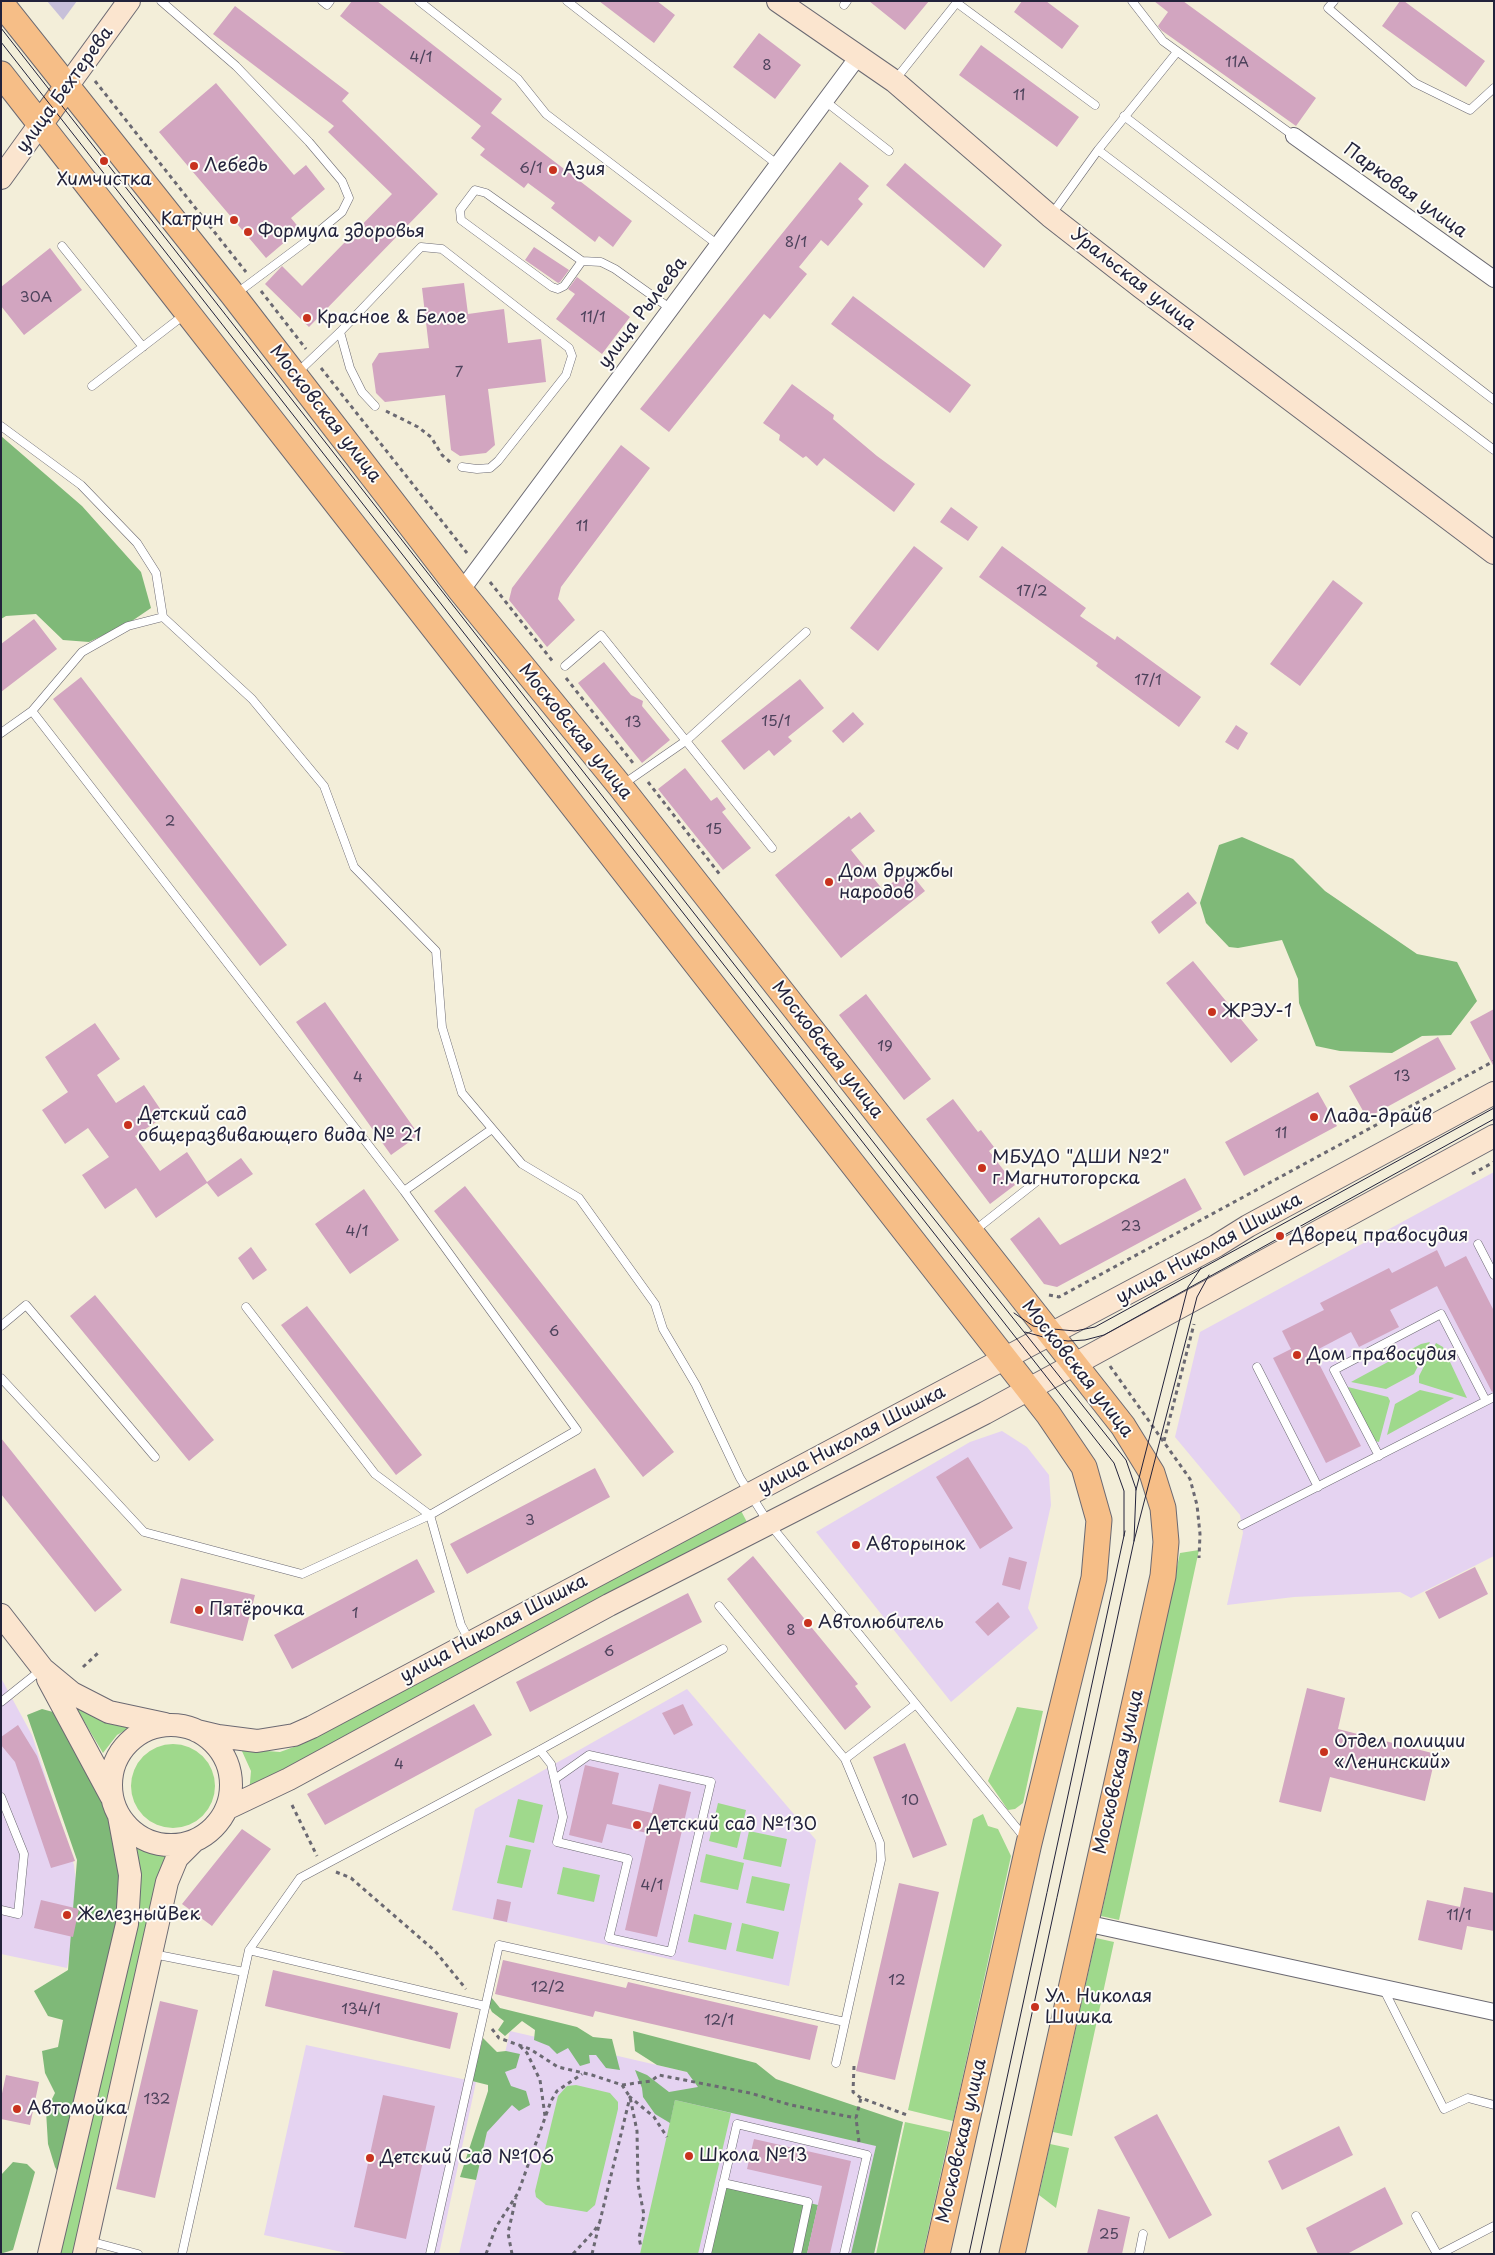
<!DOCTYPE html>
<meta charset="utf-8">
<style>
body{margin:0}
#map{position:relative;width:1495px;height:2255px;overflow:hidden;background:#f3eed9;font-family:"Playpen Sans",sans-serif}
canvas{display:block}
.frame{position:absolute;inset:0;border:2px solid #22223b;pointer-events:none}
</style>
<div id="map">
<canvas width="1495" height="2255"></canvas>
<div class="frame"></div>
</div>
<script>
const ctx = document.querySelector('canvas').getContext('2d');
ctx.lineJoin = 'round';
function paint(path, color) {
  ctx.fillStyle = color;
  ctx.fill(path, 'evenodd');
}
function toPath(rows) {
  const path = new Path2D();
  for (const r of rows) {
    if (r.length === 3) {
      path.moveTo(r[0] + r[2], r[1]);
      path.arc(r[0], r[1], r[2], 0, 2 * Math.PI);
      continue;
    }
    path.moveTo(r[0], r[1]);
    for (let i = 2; i < r.length; i += 2) path.lineTo(r[i], r[i + 1]);
  }
  return path;
}
function stroke(path, color, width, dash) {
  ctx.strokeStyle = color;
  ctx.lineWidth = width;
  ctx.lineCap = dash ? 'butt' : 'round';
  ctx.setLineDash(dash || []);
  ctx.stroke(path);
}
function label(font, color, halo, rows, align = 'center') {
  ctx.font = font + ' "Playpen Sans",sans-serif';
  ctx.lineWidth = 4;
  ctx.setLineDash([]);
  ctx.textBaseline = 'middle';
  ctx.strokeStyle = halo;
  ctx.fillStyle = color;
  for (const [text, x, y, turn = 0] of rows) {
    ctx.save();
    ctx.translate(x, y);
    ctx.rotate((+turn || 0) * Math.PI / 180);
    ctx.textAlign = isNaN(turn) ? turn : align;
    if (halo) ctx.strokeText(text, 0, 0);
    ctx.fillText(text, 0, 0);
    ctx.restore();
  }
}
paint(toPath([
 [1494,1172,1494,1556,1411,1598,1400,1592,1294,1597,1227,1605,1243,1533,1240,1515,1175,1437,1200,1332],
 [1002,1431,1027,1447,1049,1475,1051,1505,1028,1608,1038,1628,951,1702,816,1532,970,1442],
 [1,1678,32,1735,74,1865,79,1909,67,1968,1,1954],
 [687,1689,816,1840,789,1986,452,1910,475,1809],
 [510,2031,903,2122,874,2254,459,2254],
 [306,2045,476,2082,439,2254,351,2254,264,2235]
]), '#e5d3f1');
paint(toPath([
 [47,1,77,1,63,20]
]), '#c7c0d9');
paint(toPath([
 [1430,1342,1414,1374,1386,1389,1351,1382,1421,1344],
 [1436,1343,1443,1347,1467,1398,1419,1383,1419,1376],
 [1348,1387,1388,1397,1390,1401,1379,1442,1375,1441],
 [1420,1390,1454,1398,1387,1435,1395,1404],
 [739,1507,748,1524,249,1794,251,1771,241,1749,280,1752,302,1744],
 [1199,1550,1119,1920,1101,1916,1180,1553],
 [1017,1707,1043,1711,1023,1803,1015,1809,1008,1810,988,1781],
 [76,1708,84,1712,131,1727,117,1735,103,1753],
 [173,1786,42],
 [518,1799,543,1805,534,1843,509,1837],
 [718,1803,746,1810,737,1848,709,1841],
 [983,1814,988,1826,998,1829,1011,1856,953,2121,908,2110,973,1819],
 [749,1831,787,1839,781,1867,743,1859],
 [134,1842,150,1849,170,1853,78,2254,59,2254],
 [506,1845,531,1850,522,1888,497,1883],
 [706,1854,744,1863,738,1890,700,1882],
 [563,1867,600,1875,594,1902,557,1894],
 [752,1876,790,1884,784,1911,746,1903],
 [694,1914,732,1923,726,1950,688,1942],
 [742,1923,779,1932,773,1959,736,1951],
 [1096,1938,1114,1942,1072,2136,1053,2132],
 [576,2085,610,2093,618,2102,618,2109,595,2205,587,2212,546,2205,536,2197,535,2191,558,2096,567,2086],
 [675,2100,731,2113,698,2254,640,2254],
 [905,2122,950,2132,923,2254,876,2254],
 [1050,2144,1069,2148,1056,2208,1039,2195]
]), '#9fd98c');
paint(toPath([
 [1,436,82,506,141,572,151,608,129,623,89,642,63,640,36,614,6,616,1,619],
 [1242,837,1293,859,1325,891,1417,954,1457,962,1477,1001,1451,1035,1422,1036,1392,1053,1340,1051,1316,1046,1299,1003,1298,979,1282,940,1238,948,1229,947,1206,923,1200,903,1219,845],
 [42,1709,53,1712,101,1796,116,1843,121,1871,118,1915,63,2182,55,2167,48,2144,46,2111,55,2093,45,2073,42,2051,58,2047,63,2020,48,2016,34,1991,68,1970,77,1860,27,1715],
 [491,1997,500,2008,577,2027,593,2037,612,2039,620,2070,606,2068,596,2055,589,2055,590,2063,580,2066,568,2048,557,2054,549,2046,534,2040,535,2030,522,2021,505,2036,498,2030,504,2021,492,2012,489,2006],
 [633,2031,756,2063,776,2079,903,2122,874,2254,851,2254,876,2146,675,2100,670,2123,655,2114,643,2097,642,2088,635,2070,647,2075,669,2092,698,2087,687,2072,657,2065,635,2051],
 [483,2038,497,2052,506,2051,520,2054,516,2068,505,2072,511,2086,526,2091,530,2105,519,2111,512,2105,487,2132,476,2180,460,2177,488,2091,488,2085,472,2081],
 [13,2162,27,2164,35,2172,13,2250,3,2253,1,2253,1,2175],
 [723,2183,818,2205,807,2254,707,2254]
]), '#7fb978');
paint(toPath([
 [352,1,377,1,502,99,491,113,632,221,613,247,599,236,595,242,551,208,555,203,528,183,524,188,480,155,485,149,471,138,481,126,340,16],
 [599,1,657,1,675,15,654,43],
 [869,1,929,1,905,30],
 [1022,1,1046,1,1079,26,1062,49,1014,12],
 [1154,1,1183,1,1316,98,1296,126,1161,30,1158,26,1168,12],
 [1400,1,1404,1,1485,61,1466,87,1382,26],
 [235,6,349,93,342,101,438,194,309,327,265,284,282,266,302,286,392,194,328,132,334,126,213,34],
 [759,33,801,65,775,99,733,67],
 [981,45,1079,117,1057,147,959,75],
 [216,83,294,175,306,165,325,189,291,218,300,229,266,258,159,132],
 [840,162,869,186,858,199,863,204,828,246,821,240,799,267,807,274,770,319,764,314,669,432,640,409],
 [905,163,1002,245,984,268,886,185],
 [534,247,569,270,560,282,558,283,525,260],
 [50,248,82,290,24,335,1,306,1,287],
 [577,277,630,317,602,354,556,319,575,294,568,289],
 [464,283,468,314,504,309,508,343,541,339,546,382,488,389,495,445,486,453,460,456,451,450,445,395,385,402,376,393,372,364,379,353,429,348,422,288],
 [853,296,971,385,950,413,831,324],
 [792,384,834,415,833,419,877,456,915,484,894,512,824,458,817,466,806,456,803,458,779,440,780,435,763,423],
 [621,445,650,468,561,587,558,599,575,620,547,647,509,600,512,588],
 [951,507,978,527,968,541,940,522],
 [914,546,943,568,878,651,850,628],
 [1002,546,1086,608,1080,616,1115,640,1117,636,1201,697,1179,727,1096,666,1098,663,979,577],
 [1333,580,1363,603,1300,686,1270,664],
 [34,619,57,649,1,692,1,644],
 [604,662,631,695,643,701,642,706,670,740,642,763,578,683],
 [81,677,287,945,260,966,53,699],
 [800,679,824,708,788,737,792,741,774,756,769,750,744,770,721,741],
 [853,712,864,724,843,743,832,731],
 [1236,725,1248,733,1238,750,1225,742],
 [685,768,711,801,717,797,726,809,722,812,751,848,723,870,658,789],
 [860,812,875,831,851,850,883,890,908,870,925,891,841,958,775,875,849,816,851,819],
 [1188,892,1197,903,1159,934,1151,922],
 [1193,961,1258,1040,1231,1063,1166,983],
 [866,994,931,1079,904,1100,839,1015],
 [325,1002,419,1135,391,1155,296,1022],
 [1494,1009,1494,1067,1470,1022],
 [95,1023,120,1059,97,1075,116,1103,144,1085,165,1116,135,1136,160,1171,187,1152,207,1182,241,1158,253,1174,218,1197,207,1183,156,1218,136,1188,105,1209,82,1175,109,1157,88,1128,65,1144,42,1110,68,1092,45,1057],
 [1438,1037,1456,1069,1367,1118,1349,1086],
 [1318,1092,1337,1126,1244,1176,1225,1142],
 [953,1099,978,1132,981,1130,994,1147,989,1151,1015,1185,990,1204,926,1119],
 [1185,1178,1202,1209,1057,1287,1044,1284,1010,1239,1039,1217,1060,1245],
 [465,1186,674,1452,643,1477,434,1211],
 [364,1189,399,1240,350,1274,315,1224],
 [251,1247,267,1270,253,1280,238,1258],
 [1437,1250,1445,1267,1466,1256,1494,1311,1494,1391,1492,1392,1437,1286,1390,1310,1399,1327,1359,1347,1351,1332,1313,1352,1361,1446,1326,1463,1273,1358,1291,1349,1282,1331,1324,1310,1320,1303,1389,1268,1392,1273],
 [95,1295,214,1440,189,1461,70,1316],
 [307,1306,422,1455,396,1475,281,1325],
 [1,1438,122,1590,95,1612,1,1494],
 [968,1457,1013,1528,980,1549,936,1477],
 [595,1468,610,1497,467,1574,450,1544],
 [753,1556,858,1684,855,1686,871,1707,845,1730,727,1579],
 [1009,1557,1027,1562,1020,1590,1002,1585],
 [417,1559,435,1592,292,1669,274,1635],
 [1475,1567,1488,1594,1439,1619,1425,1592],
 [181,1578,255,1595,243,1641,170,1623],
 [688,1593,702,1622,530,1712,516,1682],
 [998,1602,1010,1617,988,1636,975,1622],
 [1307,1688,1345,1698,1338,1729,1436,1754,1425,1801,1330,1777,1321,1812,1279,1802],
 [474,1704,492,1735,325,1825,307,1794],
 [683,1704,693,1725,674,1735,662,1713],
 [18,1725,37,1756,75,1861,51,1868,15,1762,1,1745,1,1737],
 [905,1743,947,1845,913,1858,873,1757],
 [585,1765,619,1773,612,1804,652,1813,659,1784,691,1792,657,1937,625,1930,647,1833,607,1824,602,1843,569,1835],
 [242,1829,271,1849,212,1926,182,1904],
 [899,1883,939,1892,895,2080,856,2071],
 [1464,1887,1494,1893,1494,1931,1467,1926,1462,1950,1418,1940,1427,1900,1460,1907],
 [497,1899,511,1902,507,1922,493,1919],
 [41,1900,79,1909,73,1937,34,1928],
 [503,1960,626,1988,628,1982,818,2026,810,2060,595,2011,593,2017,495,1994],
 [273,1970,458,2013,450,2049,265,2006],
 [160,2001,198,2010,155,2198,116,2189],
 [6,2075,39,2082,30,2125,1,2119,1,2098],
 [383,2095,435,2106,406,2239,354,2227],
 [1157,2114,1212,2215,1169,2239,1114,2137],
 [1339,2126,1353,2155,1282,2190,1268,2161],
 [754,2139,851,2161,830,2254,807,2254,822,2186,747,2169],
 [1385,2187,1403,2224,1347,2254,1318,2254,1306,2228],
 [1098,2209,1130,2217,1122,2254,1087,2254]
]), '#d2a5c0');
const lane = toPath([
 [161,1,236,66,309,142,342,181,349,198,342,212,312,237,237,293],
 [322,1,327,5,330,1],
 [419,1,518,79,546,114,718,245],
 [567,1,778,165],
 [1132,1,1163,41,1294,136],
 [1334,1,1328,8,1415,83,1470,110,1494,88],
 [957,3,1095,105],
 [844,5,847,1],
 [895,80,958,1],
 [825,101,889,151],
 [1124,116,1494,400],
 [1098,150,1177,52],
 [1052,214,1098,150,1494,450],
 [62,246,143,347],
 [582,261,564,286,558,289,552,287,461,220,460,210,475,190,486,193,582,261,601,262,615,269,671,309],
 [340,332,350,368,362,392,375,406],
 [298,372,340,332,421,247,442,249,569,348,572,356,566,375,498,461,490,468,477,469,462,467],
 [92,386,184,315],
 [1,426,81,485,137,543,156,573,163,617,252,699,324,786,354,867,436,951,442,1027,462,1093,522,1164,579,1198,655,1304,663,1329,696,1385,740,1478,768,1522,1024,1837],
 [565,666,601,635,772,848],
 [1,733,32,711,82,652,128,626,163,617],
 [622,785,687,740,806,632],
 [404,1191,492,1129],
 [974,1231,1041,1178],
 [1478,1244,1494,1275],
 [246,1307,375,1474,430,1515,461,1625,469,1640],
 [1,1326,26,1305,155,1457],
 [1257,1367,1318,1487],
 [1,1378,144,1532,302,1574,430,1515,577,1430,404,1191,32,711],
 [1379,1456,1334,1370,1441,1314,1486,1401],
 [1242,1525,1494,1397],
 [719,1606,845,1759],
 [1,1702,41,1670],
 [540,1750,551,1764,563,1817,557,1842,628,1859,609,1938,671,1952,711,1782,589,1755,555,1779],
 [1,1797,24,1854,18,1914,1,1910],
 [249,1950,485,2006],
 [153,1954,244,1972],
 [1384,1990,1444,2109,1468,2098,1494,2105],
 [836,2063,881,1860,880,1843,845,1759,916,1704],
 [723,2183,808,2202,797,2254],
 [1416,2216,1437,2254],
 [89,2241,138,2254],
 [182,2254,249,1950,300,1878,540,1750,723,1649],
 [430,2254,499,1945,845,2022],
 [707,2254,737,2124,867,2155,844,2254],
 [1139,2254,1143,2234],
 [1440,2254,1494,2226]
]);
const street = toPath([
 [1294,136,1494,279],
 [461,591,857,58],
 [1085,1923,1494,2012]
]);
const secondary = toPath([
 [778,1,894,81,1050,216,1141,287,1494,553],
 [68,85,129,1],
 [1,178,40,124],
 [1,1615,43,1669,72,1693,109,1712,165,1724],
 [48,1679,111,1796],
 [171,1785,60],
 [197,1731,218,1736,257,1741,294,1735,312,1727,1216,1246,1248,1226,1494,1093],
 [226,1809,289,1779,609,1605,985,1413,1494,1136],
 [49,2254,127,1924,130,1875,119,1816],
 [84,2254,167,1882,177,1858,194,1841]
]);
const primary = toPath([
 [1,3,233,295,461,591,620,786,1123,1426,1152,1473,1163,1508,1166,1542,1163,1576,1012,2254],
 [1,74,1048,1414,1084,1467,1099,1520,1094,1578,1029,1843,937,2254],
 [40,124,68,85]
]);
stroke(lane, '#6b6972', 9);
stroke(street, '#6b6972', 18);
stroke(secondary, '#6b6972', 24);
stroke(primary, '#6b6972', 27);
stroke(toPath([
 [95,81,246,272],
 [261,291,306,349],
 [321,368,467,553],
 [386,411,418,427,431,437,442,455,450,462],
 [490,582,554,663],
 [566,678,633,763],
 [648,782,721,876],
 [1472,1174,1494,1162],
 [1049,1295,1059,1297,1494,1061],
 [1110,1366,1190,1479,1197,1505,1200,1534,1199,1558],
 [1164,1441,1194,1324],
 [83,1667,98,1653],
 [292,1805,317,1856],
 [336,1872,351,1878,435,1951,466,1989],
 [492,2029,499,2038,530,2049,558,2067,592,2075,622,2085,630,2097,637,2131,638,2184,644,2215,639,2238,641,2247],
 [520,2046,527,2053,540,2080,545,2116],
 [854,2066,853,2092,861,2098,907,2115],
 [622,2085,651,2081,659,2075,750,2093,791,2105,856,2118],
 [859,2142,856,2118,861,2098],
 [486,2254,496,2227,518,2193,551,2101,557,2091,582,2074],
 [512,2254,508,2233,516,2198],
 [573,2254,594,2231,600,2222],
 [592,2254,630,2097,654,2117,667,2137]
]), '#6b6972', 3, [4, 4]);
stroke(lane, '#fff', 8);
stroke(street, '#fff', 16);
stroke(secondary, '#fbe5cf', 22);
stroke(primary, '#f6be87', 25);
stroke(toPath([
 [1,28,903,1180,1126,1460,1136,1489,1134,1541],
 [1,42,1114,1463,1124,1491,1124,1536],
 [1014,1313,1033,1326,1053,1329,1075,1331,1095,1327,1494,1108],
 [1025,1332,1047,1338,1068,1341,1085,1340,1104,1335,1494,1119],
 [1136,1490,1188,1287,1201,1268],
 [969,2254,1125,1531],
 [980,2254,1134,1541,1197,1297,1209,1275]
]), '#22223b', 1);
for (const [x, y, r, color] of [
 [104,161,5,"#c8321e"],
 [194,166,5,"#c8321e"],
 [553,170,5,"#c8321e"],
 [234,220,5,"#c8321e"],
 [248,232,5,"#c8321e"],
 [307,318,5,"#c8321e"],
 [829,882,5,"#c8321e"],
 [1212,1012,5,"#c8321e"],
 [1314,1117,5,"#c8321e"],
 [128,1125,5,"#c8321e"],
 [982,1168,5,"#c8321e"],
 [1280,1236,5,"#c8321e"],
 [1297,1355,5,"#c8321e"],
 [856,1545,5,"#c8321e"],
 [199,1610,5,"#c8321e"],
 [808,1623,5,"#c8321e"],
 [1324,1752,5,"#c8321e"],
 [637,1825,5,"#c8321e"],
 [67,1915,5,"#c8321e"],
 [1035,2007,5,"#c8321e"],
 [17,2109,5,"#c8321e"],
 [689,2156,5,"#c8321e"],
 [370,2158,5,"#c8321e"]
]) {
  const dot = new Path2D();
  dot.arc(x, y, r, 0, 2 * Math.PI);
  ctx.fillStyle = color;
  ctx.fill(dot);
  stroke(dot, '#fdfcf7', 2);
}
label('15px', '#4e435c', null, [
 ["4/1",421,58],
 ["11А",1237,63],
 ["8",767,66],
 ["11",1019,96],
 ["6/1",531,169],
 ["8/1",796,243],
 ["30А",36,298],
 ["11/1",593,318],
 ["7",459,373],
 ["11",582,527],
 ["17/2",1032,592],
 ["17/1",1148,681],
 ["15/1",776,722],
 ["13",633,723],
 ["2",170,822],
 ["15",714,830],
 ["19",885,1047],
 ["13",1402,1077],
 ["4",358,1078],
 ["11",1281,1134],
 ["23",1131,1227],
 ["4/1",357,1232],
 ["6",554,1332],
 ["3",530,1521],
 ["1",355,1614],
 ["8",791,1631],
 ["6",609,1652],
 ["4",399,1765],
 ["10",910,1801],
 ["4/1",652,1886],
 ["11/1",1459,1916],
 ["12",897,1981],
 ["12/2",548,1988],
 ["134/1",361,2010],
 ["12/1",719,2021],
 ["132",157,2100],
 ["25",1109,2235]
]);
label('18px', '#22223b', '#fdfcf7', [
 ["улица Бехтерева",65,90,-54],
 ["Парковая улица",1405,191,36],
 ["Уральская улица",1133,280,38],
 ["улица Рылеева",643,313,-53],
 ["Московская улица",325,414,52],
 ["Московская улица",575,732,51],
 ["Московская улица",827,1050,52],
 ["улица Николая Шишка",1209,1249,-29],
 ["Московская улица",1077,1369,52],
 ["улица Николая Шишка",852,1440,-28],
 ["улица Николая Шишка",494,1629,-28],
 ["Московская улица",1119,1772,-77],
 ["Московская улица",962,2141,-77]
]);
label('18px', '#22223b', '#fdfcf7', [
 ["Лебедь",204,166],
 ["Азия",563,170],
 ["Химчистка",104,180,"center"],
 ["Катрин",224,220,"right"],
 ["Формула здоровья",258,232],
 ["Красное & Белое",317,318],
 ["Дом дружбы",839,872],
 ["народов",839,893],
 ["ЖРЭУ-1",1222,1012],
 ["Детский сад",138,1115],
 ["общеразвивающего вида № 21",138,1136],
 ["Лада-драйв",1324,1117],
 ["МБУДО \"ДШИ №2\"",992,1158],
 ["г.Магнитогорска",992,1179],
 ["Дворец правосудия",1290,1236],
 ["Дом правосудия",1307,1355],
 ["Авторынок",866,1545],
 ["Пятёрочка",209,1610],
 ["Автолюбитель",818,1623],
 ["Отдел полиции",1334,1742],
 ["«Ленинский»",1334,1763],
 ["Детский сад №130",647,1825],
 ["ЖелезныйВек",77,1915],
 ["Ул. Николая",1045,1997],
 ["Шишка",1045,2018],
 ["Автомойка",27,2109],
 ["Школа №13",699,2156],
 ["Детский Сад №106",380,2158]
], 'left');
</script>
